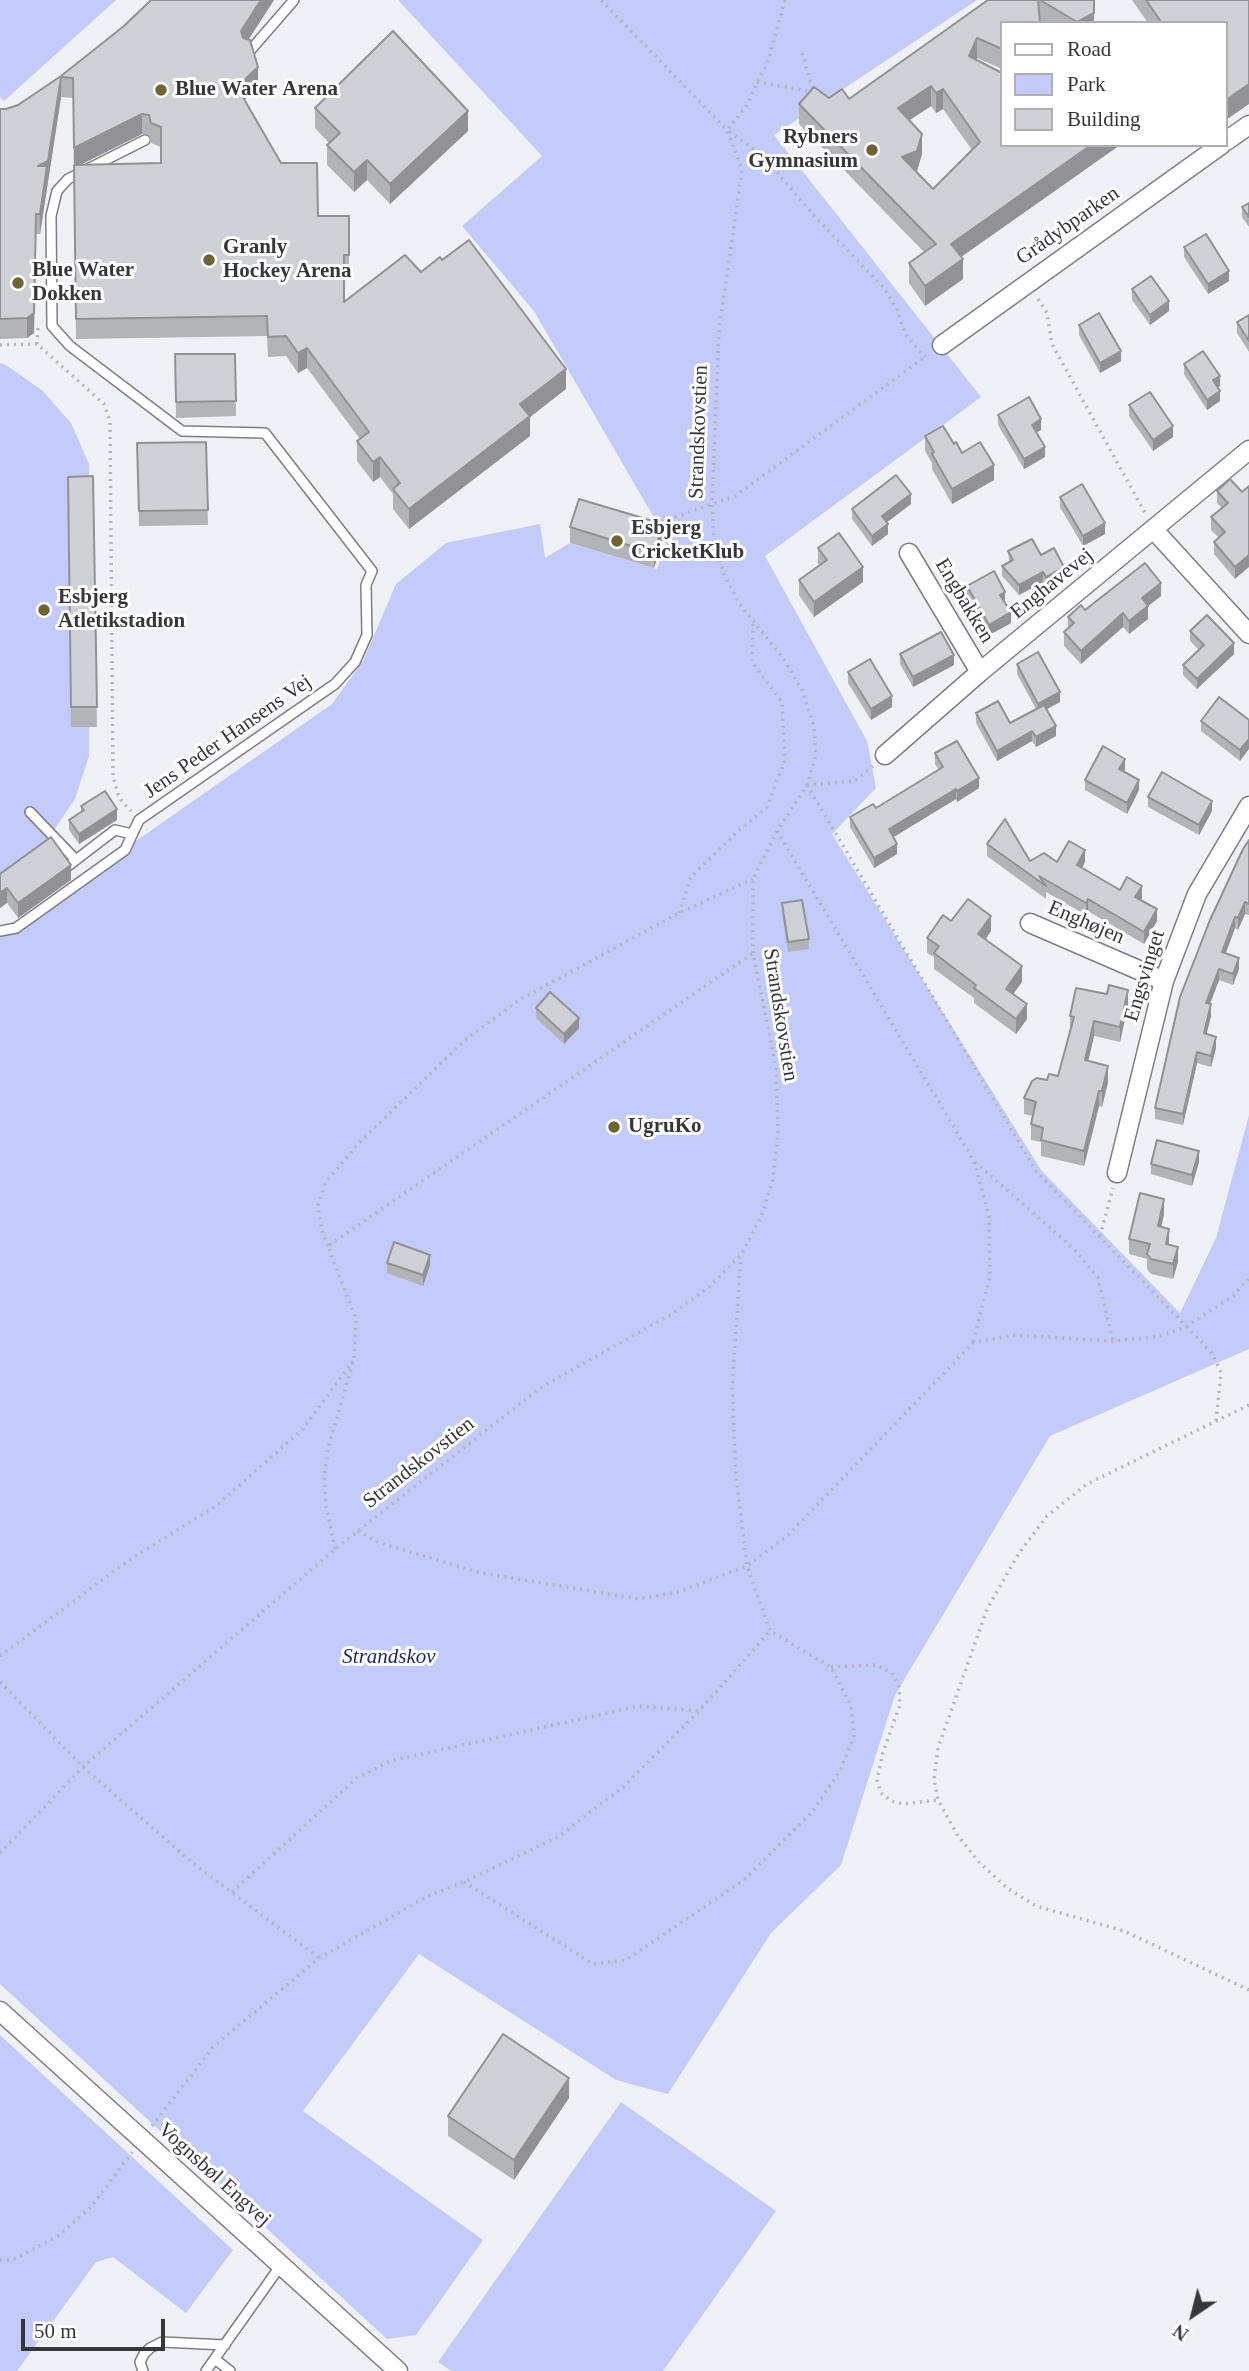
<!DOCTYPE html>
<meta charset="utf-8">
<style>
body{margin:0}
#map{position:relative;width:1249px;height:2371px;overflow:hidden;background:#f0f1f6;font-family:"Times New Roman",serif}
canvas{display:block}
.legend{position:absolute;left:1000px;top:21px;width:228px;height:126px;box-sizing:border-box;background:#fff;border:2px solid #afafb0;margin:0;padding:9px 12px;list-style:none;font-size:21px;color:#363739}
.legend li{display:flex;align-items:center;gap:14px;height:35px}
.legend b{width:35px;border:2px solid #afafb0}
.north{position:absolute;left:1158px;top:2280px;width:70px;height:70px;-webkit-text-stroke:5px #fff;paint-order:stroke;rotate:215deg;font-size:19px;font-weight:700;line-height:28px;text-align:center;color:#363739}
.north::after{content:'';display:block;margin:auto;width:24px;height:32px;background:#363739;clip-path:polygon(50% 0,100% 100%,50% 72%,0 100%)}
.scale{position:absolute;left:21px;top:2319px;width:144px;height:32px;box-sizing:border-box;border:4px solid #363739;border-top:0;padding-left:9px;font-size:21px;line-height:24px;white-space:nowrap;color:#363739;-webkit-text-stroke:5px #fff;paint-order:stroke}
</style>
<div id="map">
<canvas width="1249" height="2371"></canvas>
<ul class="legend">
<li><b style="height:9px;background:#fff"></b>Road</li>
<li><b style="height:19px;background:#c2cbfa"></b>Park</li>
<li><b style="height:19px;background:#d0d1d6"></b>Building</li>
</ul>
<div class="north">N</div>
<div class="scale">50 m</div>
</div>
<script>
const ctx = document.querySelector('canvas').getContext('2d');
ctx.lineJoin = 'round';
function paint(path, color) {
  ctx.fillStyle = color;
  ctx.fill(path, 'evenodd');
}
function toPath(rows) {
  const path = new Path2D();
  for (const r of rows) {
    path.moveTo(r[0], r[1]);
    for (let i = 2; i < r.length; i += 2) path.lineTo(r[i], r[i + 1]);
  }
  return path;
}
function stroke(path, color, width, dash) {
  ctx.strokeStyle = color;
  ctx.lineWidth = width;
  ctx.lineCap = dash ? 'butt' : 'round';
  ctx.setLineDash(dash || []);
  ctx.stroke(path);
}
function label(font, color, halo, rows, align = 'center') {
  ctx.font = font + ' "Times New Roman",serif';
  ctx.lineWidth = 6;
  ctx.setLineDash([]);
  ctx.textBaseline = 'middle';
  ctx.strokeStyle = halo;
  ctx.fillStyle = color;
  for (const [text, x, y, turn = 0] of rows) {
    ctx.save();
    ctx.translate(x, y);
    ctx.rotate((+turn || 0) * Math.PI / 180);
    ctx.textAlign = isNaN(turn) ? turn : align;
    if (halo) ctx.strokeText(text, 0, 0);
    ctx.fillText(text, 0, 0);
    ctx.restore();
  }
}
paint(toPath([
 [0,0,116,0,4,101,0,97],
 [398,0,977,0,774,135,981,397,765,556,867,741,876,788,832,834,1041,1170,1180,1313,1216,1238,1249,1115,1249,1349,1050,1436,895,1695,841,1865,771,1933,668,2094,616,2080,419,1954,303,2111,483,2240,416,2335,387,2339,0,1984,0,936,332,704,363,661,396,584,446,543,540,524,545,558,570,543,657,569,667,540,534,311,462,226,542,156],
 [0,363,6,365,43,391,71,423,89,464,89,756,75,799,50,836,16,866,0,873],
 [0,2035,233,2250,186,2313,113,2257,96,2262,17,2371,0,2371],
 [621,2102,776,2211,663,2371,451,2371,438,2362]
]), '#c2cbfa');
const service = toPath([
 [248,53,294,0],
 [30,812,76,860],
 [68,866,115,830,132,834],
 [0,931,16,928,125,850,139,820,335,684,355,662,367,635,366,585,372,571,265,433,182,431,70,346,52,326,51,216,57,191,68,179,145,140],
 [215,2359,230,2371],
 [143,2371,140,2362,144,2354,150,2348,162,2342,225,2345],
 [206,2371,281,2265]
]);
const minor = toPath([
 [1226,141,1249,125],
 [942,345,1221,145],
 [1154,530,1249,634],
 [909,553,980,672],
 [885,755,980,672,1249,450],
 [1030,923,1164,981],
 [1117,1173,1164,981,1197,894,1249,806],
 [0,2011,398,2371]
]);
stroke(service, '#7e7f84', 12);
stroke(minor, '#7e7f84', 21);
stroke(toPath([
 [785,0,769,58,746,107,727,130,762,155,818,220,884,288,898,311,905,334,925,357],
 [802,53,813,90],
 [757,82,814,92],
 [1038,299,1047,313,1052,344,1145,513],
 [37,344,38,328],
 [0,345,37,344,104,404,110,421,113,776,119,798,131,811],
 [655,524,735,496,926,356],
 [807,785,1036,1171,1212,1353,1221,1372,1216,1422],
 [807,785,855,781,873,766],
 [777,831,974,1161,989,1216,990,1276,973,1343],
 [679,913,691,877,737,832,767,807,785,760,782,702,752,662,753,624],
 [975,1162,1074,1249,1098,1278,1113,1341],
 [1100,1236,1113,1188],
 [328,1246,322,1231,318,1206,325,1183,359,1143,465,1040,519,1000,679,913,753,879],
 [1249,1405,1087,1484,1047,1516,1019,1553,987,1609,938,1748,934,1779,938,1800,958,1836,979,1862,1007,1888,1036,1906,1124,1931,1249,1990],
 [358,1531,380,1543,481,1573,639,1599,678,1592,747,1566,788,1535,973,1343,1013,1335,1113,1341,1162,1336,1187,1326,1233,1296,1249,1278],
 [335,1549,326,1505,324,1476,329,1445,354,1359,356,1319,328,1246,753,953],
 [0,1656,129,1560,216,1506,303,1429,353,1361],
 [831,1667,876,1665,892,1673,899,1687,900,1705,883,1752,877,1780,881,1793,891,1801,903,1804,938,1800],
 [0,1682,83,1767,194,1864,319,1958],
 [0,1853,83,1767,335,1549,540,1388,670,1315,708,1288,741,1255,761,1217,773,1179,778,1133,776,1067,753,953,753,879,777,831,807,785,816,755,814,727,802,690,783,658,741,606,725,577,714,543,712,504,719,330,742,170,727,130,601,0],
 [464,1882,593,1964,626,1960,744,1880,812,1812,840,1771,854,1737,851,1706,831,1667,770,1631,747,1566,736,1477,732,1387,741,1257],
 [232,1892,357,1778,390,1761,639,1706,699,1711],
 [152,2126,214,2046,319,1958,428,1896,464,1882,558,1837,623,1787,699,1711,770,1631],
 [0,2260,12,2260,58,2236,92,2206,132,2152]
]), '#b5b6ba', 3.5, [2, 5]);
stroke(service, '#fff', 9);
stroke(minor, '#fff', 18);
paint(toPath([
 [151,0,274,0,249,39,258,87,244,100,281,163,318,216,349,216,349,275,344,275,344,302,421,272,566,389,530,417,530,436,409,529,393,509,393,494,380,477,373,482,357,461,357,441,360,439,307,368,298,373,286,356,268,357,267,336,76,339,73,98,61,97,40,234,36,234,34,333,27,338,0,339,0,109,6,109,18,105,61,76,124,26],
 [142,134,149,135,151,143,161,147,161,163,80,165],
 [988,0,1094,0,1094,23,1044,23,1040,20,1002,23,1002,69,977,58,976,60,1002,145,1120,145,961,257,963,279,925,306,909,283,909,263,925,253,799,124,799,104,829,98,849,99],
 [931,106,936,113,943,109,972,150,933,189,916,172,917,171,922,154,909,120],
 [1132,0,1249,0,1226,23,1148,23],
 [315,108,468,131,390,204,367,180,354,192,327,165,327,145,329,143,315,128],
 [1249,203,1249,227,1242,217,1242,207],
 [1184,247,1229,281,1208,294,1184,257],
 [1132,289,1169,311,1150,325,1132,300],
 [1249,315,1249,352,1237,333,1237,322],
 [1079,325,1121,361,1100,373,1079,335],
 [175,354,235,354,236,416,176,418],
 [1184,364,1220,386,1218,387,1220,401,1207,410,1184,374],
 [1129,405,1173,437,1153,451,1129,416],
 [998,415,1041,430,1037,432,1045,457,1024,469,998,425],
 [925,436,954,444,962,453,994,480,952,504,932,469,932,463,925,451],
 [206,442,208,525,139,526,137,443],
 [93,476,97,727,71,727,68,477],
 [1217,491,1242,492,1235,579,1214,554,1214,542,1219,538,1211,530,1211,517,1222,508,1217,503],
 [1060,497,1105,534,1083,546,1060,507],
 [911,504,887,522,888,534,872,546,852,519,852,509],
 [570,527,663,539,654,568,570,543],
 [818,548,863,582,814,617,799,595,799,580,819,565,818,564],
 [1008,551,1041,555,1064,577,1046,587,1043,582,1019,595,1002,576,1002,566,1009,562],
 [967,586,1005,603,1011,623,989,635,967,596],
 [1161,596,1148,606,1148,619,1129,634,1123,627,1081,664,1064,646,1064,632,1068,629,1068,617,1085,610],
 [1190,631,1234,654,1197,689,1183,675,1183,665,1199,650,1190,641],
 [900,654,954,665,913,687,900,664],
 [1017,664,1060,702,1047,709,1056,736,1036,747,1032,741,997,761,976,723,976,713,1010,723,1036,709,1017,674],
 [848,672,892,707,871,720,848,683],
 [1249,720,1240,761,1201,731,1201,721],
 [935,753,979,788,957,802,956,799,893,837,897,854,874,868,850,827,850,817,876,808,939,770,935,764],
 [1125,769,1124,772,1139,790,1127,814,1085,790,1085,780],
 [1148,797,1212,811,1199,835,1148,807],
 [81,806,117,820,79,844,69,830,69,820,81,812],
 [1249,840,1249,915,1245,914,1238,930,1235,928,1226,953,1239,969,1233,985,1219,980,1210,1004,1211,1016,1206,1034,1216,1048,1211,1067,1197,1063,1183,1125,1155,1119,1155,1108],
 [987,844,1030,861,1085,862,1082,868,1120,890,1142,898,1141,900,1157,921,1144,944,1088,911,1086,915,1046,892,1046,899,987,856],
 [0,874,71,880,18,918,7,903],
 [782,903,809,939,809,949,788,952,782,913],
 [951,921,991,931,985,940,1022,982,1013,994,1027,1019,1016,1034,974,1003,974,998,934,969,934,957,927,953,927,938],
 [1128,1005,1120,1042,1094,1036,1088,1061,1108,1082,1102,1107,1099,1106,1084,1166,1041,1156,1041,1142,1031,1140,1031,1124,1033,1116,1024,1114,1024,1098,1047,1080,1058,1076,1070,1031,1070,1016],
 [536,1008,579,1028,564,1044,536,1018],
 [1199,1162,1192,1186,1151,1174,1151,1164],
 [1164,1214,1161,1227,1178,1262,1173,1279,1151,1274,1147,1269,1147,1259,1129,1254,1129,1239],
 [387,1263,430,1265,423,1286,387,1273],
 [569,2098,514,2180,448,2136,448,2116]
]), '#b3b4b8');
paint(toPath([
 [261,0,274,0,241,51,241,31],
 [1094,0,1094,23,1077,23],
 [977,38,977,58,969,76,969,56],
 [258,67,258,87,237,107,237,87],
 [61,77,61,97,40,234,38,166],
 [1249,84,1249,104,1226,120,1226,100],
 [931,86,931,106,898,128,898,108],
 [943,89,943,109,936,113,936,93],
 [468,111,468,131,390,204,390,184],
 [142,114,142,134,74,168,74,148],
 [922,134,922,154,917,171,902,177,902,157],
 [1091,145,1120,145,951,264,951,244],
 [367,160,367,180,354,192,354,172],
 [36,214,34,333,27,338,27,318],
 [963,259,963,279,925,306,925,286],
 [1229,271,1229,281,1208,294,1208,284],
 [1169,301,1169,311,1150,325,1150,315],
 [307,348,307,368,298,373,298,353],
 [1121,351,1121,361,1100,373,1100,363],
 [566,369,566,389,530,417,530,436,409,529,409,509,520,404],
 [1220,376,1220,386,1213,390,1213,380],
 [1220,391,1220,401,1207,410,1207,400],
 [1041,419,1041,430,1032,435,1032,425],
 [1173,426,1173,437,1153,451,1153,440],
 [1045,447,1045,457,1024,469,1024,459],
 [380,457,380,477,373,482,373,462],
 [994,465,994,480,952,504,952,489],
 [911,494,911,504,882,526,882,516],
 [1105,523,1105,534,1083,546,1083,536],
 [663,524,663,539,654,568,654,553],
 [888,524,888,534,872,546,872,536],
 [1249,555,1249,567,1235,579,1235,567],
 [863,567,863,582,814,617,814,602],
 [1064,567,1064,577,1046,587,1046,577],
 [1043,572,1043,582,1019,595,1019,585],
 [1161,583,1161,596,1148,606,1148,619,1129,634,1129,621,1142,598],
 [1005,592,1005,603,1000,595],
 [1011,612,1011,623,989,635,989,625],
 [1123,613,1123,627,1081,664,1081,651],
 [1234,643,1234,654,1197,689,1197,679],
 [954,655,954,665,913,687,913,677],
 [1060,692,1060,702,1038,714,1038,704],
 [892,696,892,707,871,720,871,709],
 [1056,726,1056,736,1036,747,1036,737],
 [1032,731,1032,741,997,761,997,751],
 [1249,739,1249,749,1240,761,1240,750],
 [1125,759,1125,769,1119,780,1119,769],
 [979,778,979,788,957,802,957,791],
 [1139,780,1139,790,1127,814,1127,803],
 [956,789,956,799,889,840,889,829],
 [1212,801,1212,811,1199,835,1199,825],
 [117,809,117,820,79,844,79,834],
 [897,844,897,854,874,868,874,858],
 [1085,850,1085,862,1077,878,1077,865],
 [71,865,71,880,18,918,18,903],
 [1142,886,1142,898,1135,909,1135,897],
 [7,888,7,903,0,908,0,893],
 [1088,899,1088,911,1086,915,1086,903],
 [1245,902,1245,914,1238,930,1238,918],
 [1157,909,1157,921,1144,944,1144,932],
 [991,916,991,931,978,950,978,934],
 [1235,917,1235,928,1222,963,1222,952],
 [1239,958,1239,969,1233,985,1233,974],
 [1022,966,1022,982,1006,1004,1006,989],
 [1219,969,1219,980,1206,1014,1206,1003],
 [1128,990,1128,1005,1120,1042,1120,1027],
 [1027,1004,1027,1019,1016,1034,1016,1019],
 [1211,1004,1211,1016,1204,1045,1204,1033],
 [579,1018,579,1028,564,1044,564,1034],
 [1094,1021,1094,1036,1085,1075,1085,1060],
 [1216,1037,1216,1048,1211,1067,1211,1056],
 [1197,1052,1197,1063,1183,1125,1183,1114],
 [1108,1066,1108,1082,1102,1107,1102,1091],
 [1099,1091,1099,1106,1084,1166,1084,1151],
 [1199,1151,1199,1162,1192,1186,1192,1175],
 [1164,1199,1164,1214,1158,1241,1158,1226],
 [1169,1229,1169,1244,1166,1259,1166,1244],
 [1178,1247,1178,1262,1173,1279,1173,1264],
 [430,1255,430,1265,423,1286,423,1275],
 [569,2078,569,2098,514,2180,514,2160]
]), '#929296');
const building = toPath([
 [151,0,261,0,241,31,243,38,250,40,258,67,237,87,281,163,317,163,318,216,349,216,349,255,344,255,344,302,405,255,421,272,440,257,442,260,469,240,566,369,520,404,530,416,409,509,393,489,400,483,380,457,373,462,357,441,369,432,307,348,298,353,286,336,268,337,267,316,76,319,74,165,161,163,161,127,151,123,149,115,142,114,74,148,73,78,61,77,48,161,38,166,47,166,40,214,36,214,34,313,27,318,0,319,0,109,6,109,18,105,61,76,124,26,151,0],
 [988,0,1038,0,1040,23,1002,23,1002,49,977,38,969,56,1002,73,1002,145,1091,145,951,244,963,259,925,286,909,263,936,244,799,104,814,87,829,98,842,89,849,99,988,0],
 [931,86,936,93,943,89,980,142,933,189,902,157,917,151,922,134,898,108,931,86],
 [1040,0,1094,0,1094,13,1077,22,1040,0],
 [1146,0,1249,0,1249,84,1226,100,1226,23,1162,23,1146,0],
 [393,31,468,111,390,184,367,160,354,172,327,145,340,133,315,108,393,31],
 [1249,203,1249,217,1242,207,1249,203],
 [1206,234,1229,271,1208,284,1184,247,1206,234],
 [1151,276,1169,301,1150,315,1132,289,1151,276],
 [1099,313,1121,351,1100,363,1079,325,1099,313],
 [1249,315,1249,341,1237,322,1249,315],
 [1203,351,1220,376,1213,380,1220,391,1207,400,1184,364,1203,351],
 [175,354,235,354,236,401,176,402,175,354],
 [1150,392,1173,426,1153,440,1129,405,1150,392],
 [1029,397,1041,419,1032,425,1045,447,1024,459,998,415,1029,397],
 [943,426,954,444,956,442,962,453,980,442,994,465,952,489,932,454,934,452,925,436,943,426],
 [206,442,208,510,139,511,137,443,206,442],
 [896,475,911,494,882,516,888,524,872,536,852,509,896,475],
 [93,476,97,707,71,707,68,477,93,476],
 [1230,479,1242,492,1249,486,1249,555,1235,567,1214,542,1225,532,1211,517,1228,503,1217,491,1230,479],
 [1082,484,1105,523,1083,536,1060,497,1082,484],
 [579,499,663,524,654,553,570,527,579,499],
 [839,533,863,567,814,602,799,580,827,560,818,548,839,533],
 [1032,539,1041,555,1054,548,1064,567,1046,577,1043,572,1019,585,1002,566,1013,560,1008,551,1032,539],
 [1145,563,1161,583,1142,598,1148,606,1129,621,1123,613,1081,651,1064,632,1074,623,1068,617,1081,605,1085,610,1145,563],
 [994,571,1005,592,1000,595,1011,612,989,625,967,586,994,571],
 [1207,615,1234,643,1197,679,1183,665,1204,645,1190,631,1207,615],
 [941,632,954,655,913,677,900,654,941,632],
 [1038,652,1060,692,1038,704,1017,664,1038,652],
 [870,659,892,696,871,709,848,672,870,659],
 [1219,697,1249,720,1249,739,1240,750,1201,721,1219,697],
 [998,701,1010,723,1044,705,1056,726,1036,737,1032,731,997,751,976,713,998,701],
 [957,741,979,778,957,791,956,789,889,829,897,844,874,858,850,817,873,804,876,808,943,767,935,753,957,741],
 [1103,746,1125,759,1119,769,1139,780,1127,803,1085,780,1103,746],
 [1162,772,1212,801,1199,825,1148,797,1162,772],
 [105,791,117,809,79,834,69,820,84,810,81,806,105,791],
 [1005,819,1030,861,1044,853,1057,862,1069,841,1085,850,1077,865,1120,890,1127,877,1142,886,1135,897,1157,909,1144,932,1088,899,1086,903,1039,876,1046,886,987,844,1005,819],
 [51,837,71,865,18,903,7,888,0,893,0,874,51,837],
 [1249,840,1249,904,1245,902,1238,918,1235,917,1222,952,1239,958,1233,974,1219,969,1206,1003,1211,1004,1204,1033,1216,1037,1211,1056,1197,1052,1183,1114,1155,1108,1180,997,1210,920,1243,849,1249,840],
 [968,899,991,916,978,934,1022,966,1006,989,1027,1004,1016,1019,974,988,976,985,934,953,939,946,927,938,943,915,951,921,968,899],
 [802,900,809,939,788,942,782,903,802,900],
 [1109,985,1128,990,1120,1027,1094,1021,1085,1060,1108,1066,1102,1091,1099,1091,1084,1151,1041,1140,1043,1128,1031,1124,1036,1102,1024,1098,1032,1081,1037,1078,1047,1080,1049,1074,1058,1076,1074,1017,1070,1016,1076,988,1107,994,1109,985],
 [550,992,579,1018,564,1034,536,1008,550,992],
 [1157,1140,1199,1151,1192,1175,1151,1164,1157,1140],
 [1140,1193,1164,1199,1158,1226,1169,1229,1166,1244,1178,1247,1173,1264,1151,1259,1147,1254,1150,1244,1129,1239,1140,1193],
 [394,1242,430,1255,423,1275,387,1263,394,1242],
 [503,2034,569,2078,514,2160,448,2116,503,2034]
]);
paint(building, '#d0d1d6');
stroke(building, '#929296', 2);
for (const [x, y, r, color] of [
 [161,90,7,"#706532"],
 [872,150,7,"#706532"],
 [209,260,7,"#706532"],
 [18,283,7,"#706532"],
 [617,541,7,"#706532"],
 [44,610,7,"#706532"],
 [614,1127,7,"#706532"]
]) {
  const dot = new Path2D();
  dot.arc(x, y, r, 0, 2 * Math.PI);
  ctx.fillStyle = color;
  ctx.fill(dot);
  stroke(dot, '#fff', 2.5);
}
label('bold 21px', '#363739', '#fff', [
 ["Blue Water Arena",175,90],
 ["Rybners",858,138,"right"],
 ["Gymnasium",858,162,"right"],
 ["Granly",223,248],
 ["Hockey Arena",223,272],
 ["Blue Water",32,271],
 ["Dokken",32,295],
 ["Esbjerg",631,529],
 ["CricketKlub",631,553],
 ["Esbjerg",58,598],
 ["Atletikstadion",58,622],
 ["UgruKo",628,1127]
], 'left');
label('21px', '#363739', '#fff', [
 ["Grådybparken",1068,226,-35],
 ["Strandskovstien",699,432,-88],
 ["Enghavevej",1052,584,-39],
 ["Engbakken",964,601,59],
 ["Jens Peder Hansens Vej",228,737,-35],
 ["Enghøjen",1086,923,23],
 ["Engsvinget",1145,976,-73],
 ["Strandskovstien",780,1015,81],
 ["Strandskovstien",419,1463,-38],
 ["Vognsbøl Engvej",214,2175,42]
]);
label('italic 21px', '#242863', '#fff', [
 ["Strandskov",389,1657]
]);
</script>
